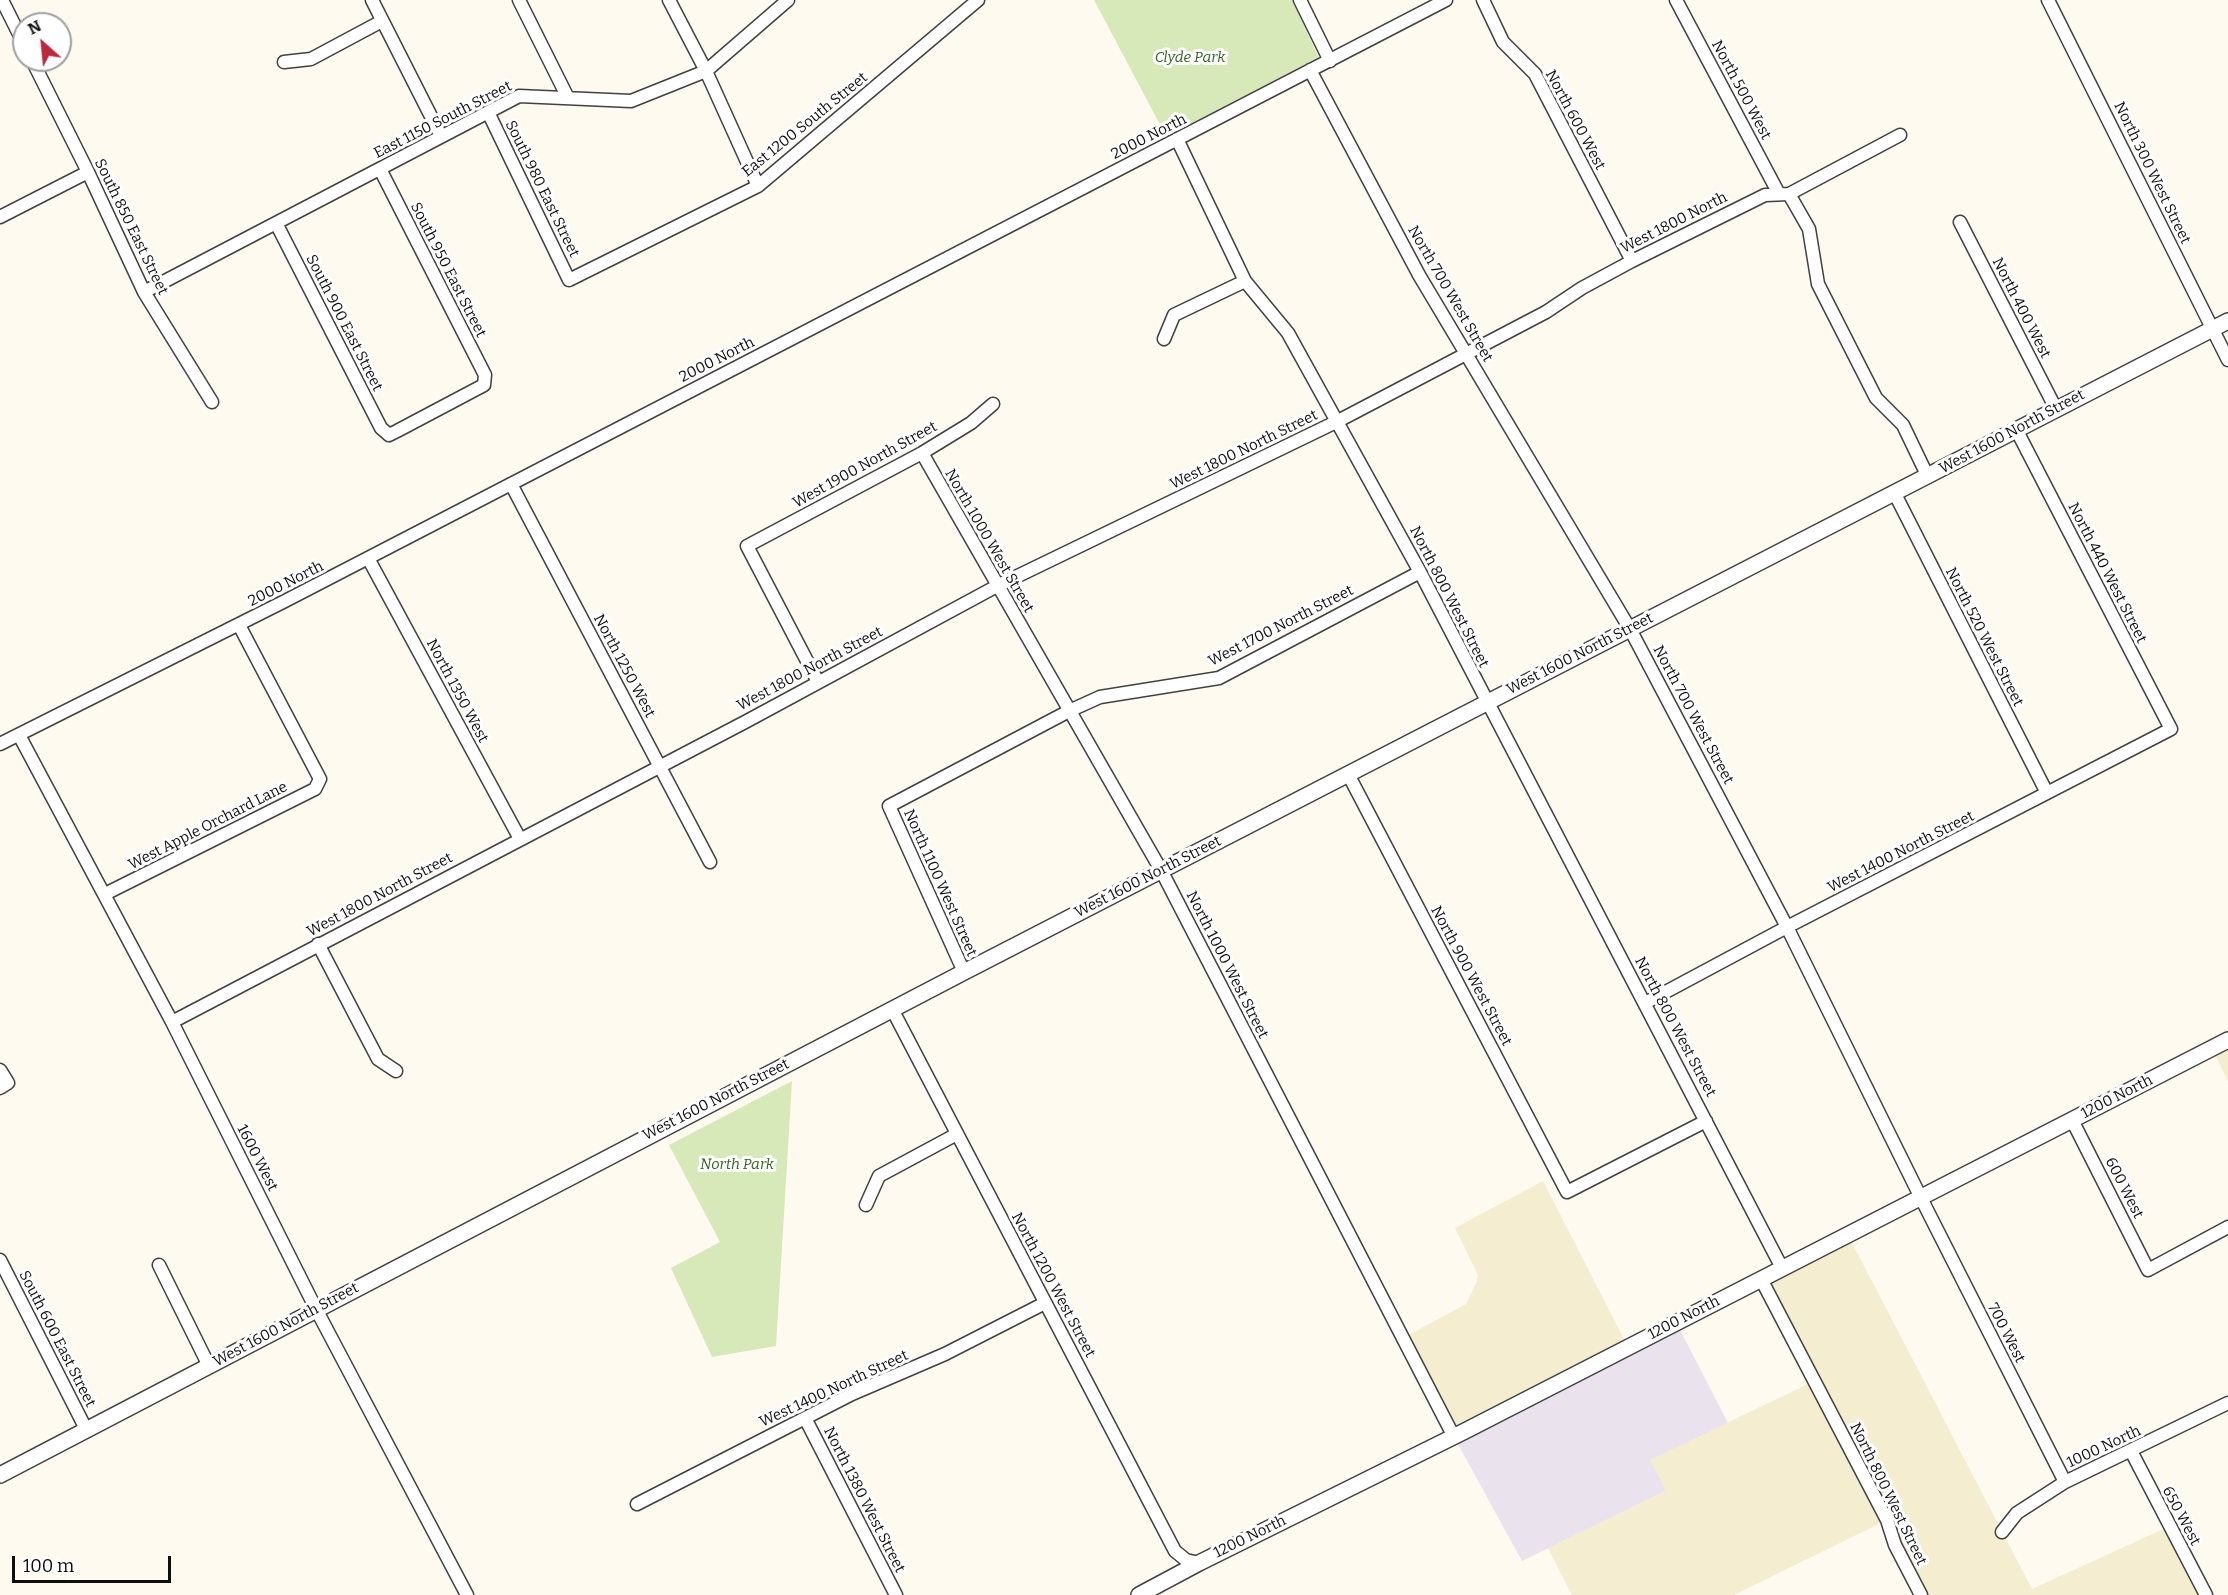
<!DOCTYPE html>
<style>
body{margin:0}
#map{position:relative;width:2228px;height:1595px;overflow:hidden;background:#fffaef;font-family:Bitter,serif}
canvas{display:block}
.north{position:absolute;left:12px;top:12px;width:60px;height:60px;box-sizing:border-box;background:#fff;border:2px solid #9f9f9f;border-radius:50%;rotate:333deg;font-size:16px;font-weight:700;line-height:24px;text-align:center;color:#0e0e0e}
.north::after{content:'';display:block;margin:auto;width:21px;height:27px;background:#bb293f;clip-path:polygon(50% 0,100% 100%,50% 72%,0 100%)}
.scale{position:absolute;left:12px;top:1556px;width:159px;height:27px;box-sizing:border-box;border:3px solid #0e0e0e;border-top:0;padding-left:8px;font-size:18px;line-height:21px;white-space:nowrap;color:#0e0e0e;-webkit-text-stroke:4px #fff;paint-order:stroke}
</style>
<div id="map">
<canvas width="2228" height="1595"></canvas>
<div class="north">N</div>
<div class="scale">100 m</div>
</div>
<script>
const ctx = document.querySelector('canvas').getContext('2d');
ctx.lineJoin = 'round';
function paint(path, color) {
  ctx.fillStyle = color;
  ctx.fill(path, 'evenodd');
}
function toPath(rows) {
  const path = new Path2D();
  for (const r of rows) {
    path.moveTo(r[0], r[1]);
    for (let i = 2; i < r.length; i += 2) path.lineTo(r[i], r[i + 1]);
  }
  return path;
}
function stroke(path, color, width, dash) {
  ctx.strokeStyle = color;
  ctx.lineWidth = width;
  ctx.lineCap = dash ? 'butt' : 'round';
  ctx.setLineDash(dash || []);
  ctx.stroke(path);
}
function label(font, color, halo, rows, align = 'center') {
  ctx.font = font + ' Bitter,serif';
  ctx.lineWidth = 6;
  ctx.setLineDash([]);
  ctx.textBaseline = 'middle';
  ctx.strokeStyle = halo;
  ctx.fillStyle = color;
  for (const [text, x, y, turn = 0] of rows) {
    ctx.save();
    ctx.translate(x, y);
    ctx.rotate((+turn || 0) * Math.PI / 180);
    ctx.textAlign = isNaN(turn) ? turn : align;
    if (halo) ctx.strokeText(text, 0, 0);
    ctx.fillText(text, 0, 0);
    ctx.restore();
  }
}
paint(toPath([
 [1676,1322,1728,1423,1651,1460,1666,1491,1522,1561,1454,1437]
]), '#eae2ec');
paint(toPath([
 [2228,1040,2228,1082,2212,1048],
 [1543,1181,1628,1347,1454,1437,1403,1338,1466,1304,1476,1284,1478,1275,1455,1228],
 [1848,1235,2032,1589,2170,1526,2206,1595,1921,1595,1887,1520,1734,1595,1572,1595,1548,1548,1666,1491,1650,1460,1814,1381,1761,1279]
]), '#f4edd0');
paint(toPath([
 [1094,0,1292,0,1319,58,1166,136],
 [792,1081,776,1346,712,1357,671,1268,720,1242,669,1145]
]), '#d7e8b9');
const minor = toPath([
 [2,0,24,44],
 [372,0,441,136],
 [519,0,568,98],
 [669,0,706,71,758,186],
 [1300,0,1330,61],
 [1483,0,1503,42,1535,74,1632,261],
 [1676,0,1779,194],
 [2048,0,2228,360],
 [32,60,88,172,144,292,212,402],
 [284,62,311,59,382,21],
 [1310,70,1419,275,1630,629,1787,927,1921,1198,2065,1482],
 [488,112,569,280,758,186,978,0],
 [1177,139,1245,281,1288,333,1420,572,1782,1268],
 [1789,194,1809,229,1818,284,1876,398,1903,425,1928,477],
 [0,217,88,172],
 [1960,222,2056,409],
 [276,223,381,428,389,435,397,431,484,385,485,375,380,169],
 [144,292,519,96,631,101,706,71,788,0],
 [1164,339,1174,315,1245,281],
 [922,453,1161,870,1454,1437],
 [511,484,710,862],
 [1895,494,2047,793],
 [368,558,520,839],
 [818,682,747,546,922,453,971,423,993,404],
 [19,735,172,1022,316,1309,467,1595],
 [0,744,285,601,1446,0],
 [1348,774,1567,1192,1706,1121],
 [105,894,315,789,320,779,239,625],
 [318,944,378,1059,396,1071],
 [964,972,889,806,1069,711,1100,697,1219,678,1420,572],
 [1645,1003,1787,927,2171,729,2017,431],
 [892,1009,1175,1551,1186,1560,1199,1563],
 [172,1022,747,721,997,586,1338,421,1546,312,1582,288,1632,261,1765,195,1789,194,1900,135],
 [0,1070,8,1083,0,1088],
 [2072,1120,2148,1270,2228,1227],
 [866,1205,879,1176,957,1134],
 [0,1260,87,1431],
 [159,1265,209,1366],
 [1761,1279,1887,1520,1895,1545,1921,1595],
 [805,1418,896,1595],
 [2131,1451,2206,1595],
 [637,1504,852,1394,945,1354,1045,1303],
 [2002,1532,2017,1513,2065,1482,2228,1403]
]);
const tertiary = toPath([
 [0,1475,964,972,2228,321],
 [1139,1595,1199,1563,1463,1432,2228,1040]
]);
stroke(minor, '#414141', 15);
stroke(tertiary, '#414141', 18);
stroke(minor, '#fff', 12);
stroke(tertiary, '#fff', 15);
label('italic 15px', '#35641f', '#fff', [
 ["Clyde Park",1190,58],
 ["North Park",737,1165]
]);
label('15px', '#0e0e0e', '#fff', [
 ["North 500 West",1741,90,62],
 ["East 1150 South Street",443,120,-27],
 ["North 600 West",1575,120,62],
 ["East 1200 South Street",805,125,-39],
 ["2000 North",1149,137,-27],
 ["North 300 West Street",2152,173,64],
 ["South 980 East Street",542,189,64],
 ["West 1800 North",1674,223,-27],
 ["South 850 East Street",131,227,64],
 ["South 950 East Street",448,270,63],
 ["North 700 West Street",1450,294,60],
 ["North 400 West",2021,308,63],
 ["South 900 East Street",344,323,63],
 ["2000 North",717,360,-27],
 ["West 1600 North Street",2012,432,-28],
 ["West 1800 North Street",1244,450,-26],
 ["West 1900 North Street",865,465,-29],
 ["North 1000 West Street",989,541,60],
 ["North 440 West Street",2107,573,63],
 ["2000 North",286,584,-27],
 ["North 800 West Street",1449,597,63],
 ["West 1700 North Street",1281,626,-27],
 ["North 520 West Street",1984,637,63],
 ["West 1600 North Street",1580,654,-27],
 ["North 1250 West",624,666,62],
 ["West 1800 North Street",810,669,-28],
 ["North 1350 West",457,691,62],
 ["North 700 West Street",1693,715,62],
 ["West Apple Orchard Lane",208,826,-27],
 ["West 1400 North Street",1901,852,-27],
 ["West 1600 North Street",1148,877,-27],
 ["North 1100 West Street",940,883,66],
 ["West 1800 North Street",380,895,-28],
 ["North 1000 West Street",1227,965,63],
 ["North 900 West Street",1471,976,62],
 ["North 800 West Street",1675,1027,62],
 ["1200 North",2117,1097,-27],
 ["West 1600 North Street",716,1100,-27],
 ["1600 West",257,1158,63],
 ["600 West",2124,1188,63],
 ["North 1200 West Street",1053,1285,62],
 ["1200 North",1684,1318,-27],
 ["West 1600 North Street",286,1325,-28],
 ["700 West",2006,1333,63],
 ["South 600 East Street",57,1339,63],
 ["West 1400 North Street",834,1389,-25],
 ["1000 North",2104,1447,-25],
 ["North 800 West Street",1888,1494,64],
 ["North 1380 West Street",864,1500,63],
 ["650 West",2181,1516,62],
 ["1200 North",1250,1537,-26]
]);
</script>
